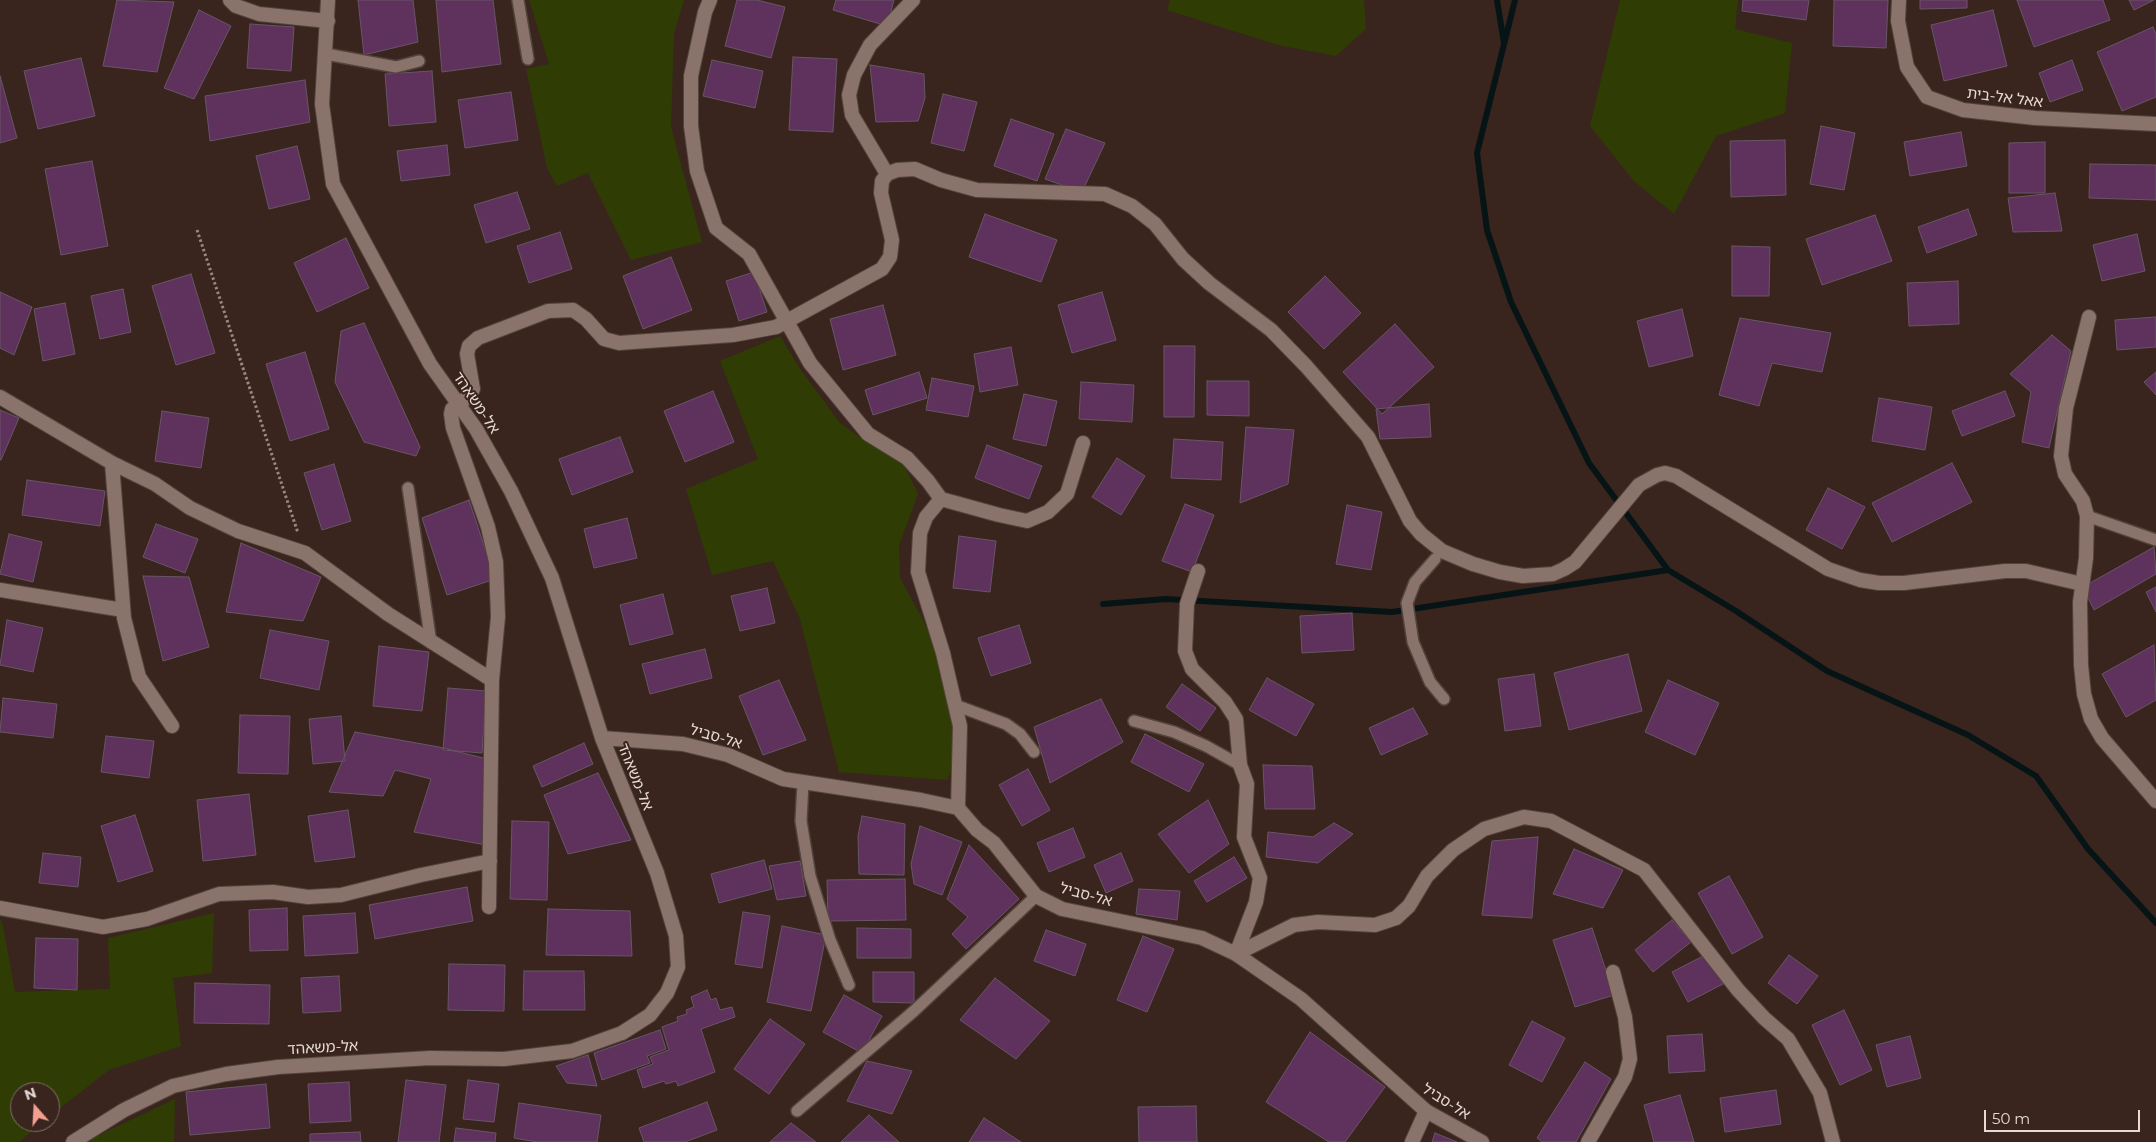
<!DOCTYPE html>
<meta charset="utf-8">
<style>
body{margin:0}
#map{position:relative;width:2156px;height:1142px;overflow:hidden;background:#39251e;font-family:Montserrat,sans-serif}
canvas{display:block}
.north{position:absolute;left:10px;top:1082px;width:50px;height:50px;box-sizing:border-box;background:#39251e;border:1px solid #7f6d67;border-radius:50%;rotate:341deg;font-size:14px;font-weight:700;line-height:20px;text-align:center;color:#e7dad5}
.north::after{content:'';display:block;margin:auto;width:18px;height:22px;background:#f59d8e;clip-path:polygon(50% 0,100% 100%,50% 72%,0 100%)}
.scale{position:absolute;left:1984px;top:1110px;width:156px;height:22px;box-sizing:border-box;border:2px solid #e7dad5;border-top:0;padding-left:6px;font-size:15px;line-height:18px;white-space:nowrap;color:#e7dad5;-webkit-text-stroke:4px #39251e;paint-order:stroke}
</style>
<div id="map">
<canvas width="2156" height="1142"></canvas>
<div class="north">N</div>
<div class="scale">50 m</div>
</div>
<script>
const ctx = document.querySelector('canvas').getContext('2d');
ctx.lineJoin = 'round';
function paint(path, color) {
  ctx.fillStyle = color;
  ctx.fill(path, 'evenodd');
}
function toPath(rows) {
  const path = new Path2D();
  for (const r of rows) {
    path.moveTo(r[0], r[1]);
    for (let i = 2; i < r.length; i += 2) path.lineTo(r[i], r[i + 1]);
  }
  return path;
}
function stroke(path, color, width, dash) {
  ctx.strokeStyle = color;
  ctx.lineWidth = width;
  ctx.lineCap = dash ? 'butt' : 'round';
  ctx.setLineDash(dash || []);
  ctx.stroke(path);
}
function label(font, color, halo, rows, align = 'center') {
  ctx.font = font + ' Montserrat,"Noto Sans Hebrew",sans-serif';
  ctx.lineWidth = 4;
  ctx.setLineDash([]);
  ctx.textBaseline = 'middle';
  ctx.strokeStyle = halo;
  ctx.fillStyle = color;
  for (const [text, x, y, turn = 0] of rows) {
    ctx.save();
    ctx.translate(x, y);
    ctx.rotate((+turn || 0) * Math.PI / 180);
    ctx.textAlign = isNaN(turn) ? turn : align;
    if (halo) ctx.strokeText(text, 0, 0);
    ctx.fillText(text, 0, 0);
    ctx.restore();
  }
}
paint(toPath([
 [529,0,684,0,674,33,671,127,702,242,631,260,588,173,557,186,547,168,526,69,549,64],
 [1170,0,1364,0,1366,29,1336,56,1278,45,1167,10],
 [1620,0,1738,0,1735,29,1792,43,1785,113,1716,136,1674,214,1634,181,1590,126],
 [780,336,800,369,840,423,865,441,902,461,918,494,899,545,900,578,924,622,952,689,966,738,947,780,839,772,800,619,773,561,712,575,686,489,758,459,720,361],
 [214,913,212,973,173,978,181,1046,109,1070,50,1116,50,1092,20,1092,20,1122,43,1122,19,1142,0,1142,0,920,2,921,15,992,110,989,108,938],
 [175,1099,174,1142,89,1142,95,1137]
]), '#2f3d04');
stroke(toPath([
 [1497,0,1504,43],
 [1515,0,1477,153,1487,230,1511,302,1589,463,1668,570,1736,611,1827,671,1968,735,2036,776,2088,849,2156,923],
 [1103,604,1166,599,1392,612,1668,570]
]), '#071415', 6);
const building = toPath([
 [117,0,174,2,157,72,103,66,117,0],
 [358,0,413,0,418,42,364,55,358,0],
 [436,0,493,0,501,64,442,72,436,0],
 [737,0,757,0,785,7,771,58,725,46,737,0],
 [836,0,894,0,887,26,833,10,836,0],
 [1743,0,1809,0,1806,20,1742,11,1743,0],
 [1834,0,1888,0,1886,48,1833,46,1834,0],
 [1920,0,1967,0,1967,8,1920,9,1920,0],
 [2017,0,2103,0,2110,20,2034,47,2017,0],
 [2129,0,2154,0,2134,10,2129,0],
 [199,10,231,26,194,99,164,88,199,10],
 [1993,10,2007,66,1944,81,1931,25,1993,10],
 [250,24,294,27,291,71,247,68,250,24],
 [2153,27,2156,34,2156,97,2122,111,2097,52,2153,27],
 [793,57,837,59,833,132,789,130,793,57],
 [81,58,95,116,38,129,24,71,81,58],
 [712,60,763,71,755,108,703,96,712,60],
 [2072,60,2083,90,2050,102,2039,73,2072,60],
 [870,65,924,74,925,98,918,121,876,122,870,65],
 [432,71,436,122,389,126,385,74,432,71],
 [0,76,17,138,0,143,0,76],
 [305,80,310,122,210,141,205,96,305,80],
 [511,92,518,140,465,148,458,100,511,92],
 [943,94,977,102,964,151,931,143,943,94],
 [1011,119,1054,134,1037,181,994,166,1011,119],
 [1821,126,1855,133,1844,190,1810,184,1821,126],
 [1066,129,1105,143,1082,192,1045,179,1066,129],
 [1961,132,1967,166,1910,176,1904,142,1961,132],
 [1785,140,1786,195,1731,197,1730,141,1785,140],
 [2045,142,2045,193,2009,193,2009,143,2045,142],
 [447,145,450,175,401,181,397,151,447,145],
 [297,146,310,199,269,209,256,156,297,146],
 [92,161,108,246,61,255,45,169,92,161],
 [2090,164,2156,165,2156,200,2089,198,2090,164],
 [517,192,530,229,486,243,474,205,517,192],
 [2055,193,2062,231,2013,232,2008,198,2055,193],
 [1968,209,1977,235,1927,253,1918,227,1968,209],
 [985,214,1057,240,1041,282,969,257,985,214],
 [1875,215,1892,261,1822,285,1806,239,1875,215],
 [560,232,572,269,529,283,517,246,560,232],
 [2137,234,2145,271,2102,281,2093,245,2137,234],
 [346,238,369,288,317,312,294,263,346,238],
 [1732,246,1770,247,1769,296,1732,296,1732,246],
 [671,257,692,310,643,329,623,276,671,257],
 [754,272,767,312,739,321,726,281,754,272],
 [191,274,215,353,176,365,152,286,191,274],
 [1325,276,1361,313,1324,349,1288,312,1325,276],
 [1958,281,1959,324,1909,326,1907,283,1958,281],
 [123,289,131,332,100,339,91,296,123,289],
 [0,292,32,307,14,355,0,348,0,292],
 [1102,292,1116,340,1072,353,1058,305,1102,292],
 [65,303,75,354,43,361,34,309,65,303],
 [883,305,896,355,843,370,830,319,883,305],
 [1682,309,1693,356,1649,367,1637,321,1682,309],
 [2156,317,2156,347,2117,350,2115,320,2156,317],
 [1740,318,1831,333,1822,372,1772,363,1759,406,1719,395,1740,318],
 [364,323,420,447,416,456,364,442,335,382,341,331,364,323],
 [1395,324,1434,367,1382,414,1343,372,1395,324],
 [2052,335,2071,351,2049,448,2022,442,2031,392,2010,374,2052,335],
 [1164,346,1195,346,1194,417,1164,417,1164,346],
 [1011,347,1018,385,980,392,974,354,1011,347],
 [305,352,329,429,290,441,266,364,305,352],
 [919,372,927,398,873,415,865,390,919,372],
 [2156,372,2156,395,2144,382,2156,372],
 [932,378,974,386,968,417,926,410,932,378],
 [1207,381,1249,381,1249,416,1207,415,1207,381],
 [1081,382,1134,385,1132,422,1079,419,1081,382],
 [713,391,734,442,685,462,664,411,713,391],
 [2005,391,2015,416,1962,436,1952,411,2005,391],
 [1024,394,1057,401,1046,446,1013,439,1024,394],
 [1879,398,1932,407,1925,450,1872,441,1879,398],
 [1429,404,1431,437,1380,439,1376,409,1429,404],
 [0,410,19,418,1,460,0,460,0,410],
 [162,411,209,418,201,468,155,461,162,411],
 [1246,427,1294,430,1288,484,1240,503,1246,427],
 [620,437,633,472,572,495,559,459,620,437],
 [1174,439,1223,442,1221,480,1171,478,1174,439],
 [987,445,1042,466,1029,499,975,478,987,445],
 [1117,458,1145,476,1121,515,1092,497,1117,458],
 [1952,463,1972,502,1892,542,1872,503,1952,463],
 [334,464,351,521,322,530,304,473,334,464],
 [27,480,105,491,100,526,22,515,27,480],
 [1828,488,1865,507,1842,549,1806,530,1828,488],
 [469,500,495,579,447,595,422,518,469,500],
 [1185,504,1214,515,1192,572,1162,561,1185,504],
 [1347,505,1382,512,1371,570,1336,564,1347,505],
 [627,518,637,558,594,568,584,529,627,518],
 [156,524,198,539,185,573,143,557,156,524],
 [9,534,42,542,33,582,0,574,9,534],
 [959,536,996,541,990,592,953,588,959,536],
 [241,543,321,577,303,621,226,612,241,543],
 [2154,547,2156,574,2094,610,2083,587,2154,547],
 [143,576,189,577,209,647,163,661,143,576],
 [2156,587,2156,612,2146,592,2156,587],
 [767,588,775,623,740,631,731,596,767,588],
 [663,594,673,634,630,645,620,605,663,594],
 [1352,613,1354,650,1302,653,1300,616,1352,613],
 [7,620,43,628,33,672,0,665,7,620],
 [1019,625,1031,663,991,676,978,638,1019,625],
 [270,630,329,641,319,690,260,678,270,630],
 [2154,645,2156,700,2126,717,2102,674,2154,645],
 [379,646,429,652,422,711,373,706,379,646],
 [705,649,712,678,650,694,642,664,705,649],
 [1628,654,1642,711,1569,730,1554,673,1628,654],
 [1534,674,1541,726,1505,731,1498,679,1534,674],
 [1267,678,1314,704,1296,736,1249,710,1267,678],
 [779,680,806,740,763,755,739,696,779,680],
 [1668,680,1719,703,1695,755,1645,732,1668,680],
 [1182,684,1216,708,1200,731,1166,707,1182,684],
 [448,688,486,691,482,753,443,750,448,688],
 [3,698,57,704,53,738,0,732,3,698],
 [1101,699,1123,742,1050,783,1034,727,1101,699],
 [1413,708,1428,734,1381,755,1369,728,1413,708],
 [240,715,290,716,288,774,238,773,240,715],
 [341,716,345,761,313,764,309,719,341,716],
 [355,732,439,747,491,760,486,845,414,832,431,779,395,770,383,796,329,792,355,732],
 [1145,734,1204,764,1189,792,1131,762,1145,734],
 [106,736,154,741,149,778,101,772,106,736],
 [584,743,593,764,542,787,533,766,584,743],
 [1263,765,1312,766,1315,809,1265,809,1263,765],
 [1028,769,1050,810,1022,826,999,785,1028,769],
 [598,773,631,840,568,854,544,795,598,773],
 [249,794,256,855,203,861,197,800,249,794],
 [1208,800,1229,844,1189,873,1158,834,1208,800],
 [348,810,355,857,315,862,308,816,348,810],
 [135,815,153,871,118,882,101,826,135,815],
 [862,816,905,824,904,875,859,874,858,836,862,816],
 [512,821,549,822,547,900,510,899,512,821],
 [1334,823,1353,834,1318,863,1266,857,1268,832,1313,837,1334,823],
 [920,826,962,842,942,895,914,884,911,864,920,826],
 [1073,828,1085,857,1049,872,1037,843,1073,828],
 [1538,837,1532,918,1482,915,1492,841,1538,837],
 [969,845,1019,899,966,949,952,934,968,917,947,899,969,845],
 [1574,849,1623,870,1603,908,1553,894,1574,849],
 [43,853,81,857,78,887,39,883,43,853],
 [1121,853,1133,881,1106,893,1094,865,1121,853],
 [1234,857,1247,878,1207,902,1194,881,1234,857],
 [764,860,772,889,719,903,711,874,764,860],
 [800,861,806,896,777,900,769,866,800,861],
 [1729,876,1763,937,1732,954,1698,893,1729,876],
 [905,879,906,920,828,921,827,880,905,879],
 [467,887,473,921,375,939,369,905,467,887],
 [1139,889,1180,891,1177,920,1136,914,1139,889],
 [287,908,288,950,250,951,249,910,287,908],
 [548,909,630,911,632,956,546,955,548,909],
 [743,912,770,916,762,968,735,964,743,912],
 [355,913,358,953,305,956,303,916,355,913],
 [1672,920,1691,942,1653,972,1635,950,1672,920],
 [782,926,826,935,811,1011,767,1002,782,926],
 [857,928,911,929,911,958,857,958,857,928],
 [1592,928,1614,995,1575,1007,1553,940,1592,928],
 [1046,930,1086,944,1075,976,1034,961,1046,930],
 [1143,936,1174,949,1147,1012,1117,1000,1143,936],
 [36,938,78,939,77,990,34,988,36,938],
 [1707,954,1723,984,1688,1002,1672,972,1707,954],
 [1789,955,1818,976,1797,1004,1768,983,1789,955],
 [449,964,505,965,504,1011,448,1010,449,964],
 [524,971,584,971,585,1010,523,1010,524,971],
 [873,972,914,972,914,1003,873,1002,873,972],
 [339,976,341,1011,303,1013,301,978,339,976],
 [995,978,1050,1021,1016,1059,960,1020,995,978],
 [195,983,270,985,269,1024,194,1023,195,983],
 [707,990,711,1000,716,998,720,1010,732,1007,735,1017,701,1029,715,1072,678,1086,676,1081,666,1084,664,1081,643,1088,637,1070,653,1064,650,1057,669,1050,662,1027,678,1021,677,1017,687,1014,686,1010,694,1007,691,997,707,990],
 [844,995,882,1016,862,1053,823,1032,844,995],
 [1844,1010,1872,1070,1840,1085,1812,1025,1844,1010],
 [770,1019,805,1044,769,1094,734,1069,770,1019],
 [1532,1021,1565,1038,1542,1082,1509,1065,1532,1021],
 [660,1030,666,1049,647,1056,650,1063,602,1080,594,1053,660,1030],
 [1310,1032,1385,1087,1345,1142,1329,1142,1266,1102,1310,1032],
 [1702,1034,1705,1071,1669,1073,1667,1036,1702,1034],
 [1910,1036,1921,1078,1887,1087,1876,1045,1910,1036],
 [588,1055,597,1086,567,1083,556,1066,588,1055],
 [867,1061,912,1071,892,1114,847,1101,867,1061],
 [1585,1062,1611,1079,1576,1142,1542,1142,1537,1138,1585,1062],
 [406,1080,446,1085,439,1142,398,1142,406,1080],
 [468,1080,499,1084,494,1122,463,1119,468,1080],
 [349,1082,351,1121,310,1123,308,1084,349,1082],
 [266,1084,270,1128,190,1135,186,1092,266,1084],
 [1776,1090,1781,1124,1725,1132,1720,1098,1776,1090],
 [1680,1095,1694,1142,1654,1142,1644,1105,1680,1095],
 [707,1102,717,1130,685,1142,644,1142,639,1128,707,1102],
 [519,1103,601,1115,597,1142,537,1142,514,1138,519,1103],
 [1196,1106,1197,1142,1139,1142,1138,1107,1196,1106],
 [869,1115,899,1142,841,1142,869,1115],
 [984,1118,1021,1142,969,1142,984,1118],
 [791,1123,816,1142,770,1142,791,1123],
 [456,1128,496,1133,495,1142,454,1142,456,1128],
 [360,1132,361,1142,310,1142,310,1134,360,1132],
 [1435,1133,1457,1142,1432,1142,1435,1133]
]);
paint(building, '#5f315d');
stroke(building, '#685666', 1);
const service = toPath([
 [518,0,528,59],
 [326,54,396,67,419,61],
 [408,488,431,643],
 [2087,516,2156,540],
 [1435,559,1415,582,1407,603,1413,642,1430,682,1444,699],
 [955,705,1006,724,1020,734,1034,752],
 [1134,721,1174,732,1206,746,1240,765],
 [803,783,801,821,810,876,830,940,849,985],
 [797,1111,914,1011,1036,896]
]);
const minor = toPath([
 [230,0,236,6,259,14,328,21],
 [710,0,705,12,691,76,691,126,697,171,716,228,749,254,810,363,868,434,907,458,928,481,941,499,926,517,920,533,918,572,943,653,960,726,958,808],
 [887,174,852,115,849,95,854,75,870,45,913,0],
 [2089,317,2066,408,2061,456,2065,474,2083,501,2087,516,2086,558,2080,602,2081,665,2084,694,2091,719,2102,738,2156,801],
 [0,397,112,463,155,484,190,508,238,531,305,553,388,614,492,680],
 [112,463,124,618,139,677,172,726],
 [941,499,999,515,1027,521,1048,512,1067,494,1083,443],
 [1198,571,1187,604,1185,651,1192,669,1225,702,1236,719,1240,765,1247,784,1244,837,1260,878,1256,902,1236,954],
 [0,590,123,610],
 [489,907,492,680,498,617,496,562,488,527,453,428,451,414,452,409,469,396,473,389,467,354,469,346,478,338,548,311,573,310,586,319,604,339,619,343,733,335,776,327,882,269,890,257,892,240,881,193,882,181,887,174,897,170,915,169,941,180,977,190,1105,194,1132,206,1155,224,1183,259,1209,283,1271,330,1306,366,1368,437,1410,521,1421,534,1442,551,1473,564,1500,572,1523,576,1553,574,1564,569,1575,562,1639,485,1657,475,1665,473,1676,476,1828,569,1860,580,1879,583,1904,583,2005,571,2026,571,2082,584],
 [0,908,103,927,147,919,219,894,273,892,308,897,341,895,421,875,490,861],
 [1236,954,1294,925,1318,922,1375,925,1396,918,1409,906,1427,876,1453,850,1484,829,1524,817,1551,821,1644,870,1738,990,1764,1018,1788,1039,1820,1093,1833,1142],
 [1412,1142,1426,1111],
 [1588,1142,1625,1077,1630,1059,1625,1017,1613,972]
]);
const tertiary = toPath([
 [1899,0,1898,21,1907,67,1927,97,1963,110,2035,118,2156,124],
 [602,738,683,744,728,755,783,779,921,800,958,808,977,830,994,843,1036,896,1062,909,1202,938,1236,954,1301,999,1426,1111,1482,1142],
 [73,1142,124,1110,173,1086,226,1074,278,1067,430,1058,504,1059,572,1051,622,1033,650,1015,667,993,678,967,676,936,657,873,602,738,552,578,511,491,476,429,430,364,333,184,322,104,328,0]
]);
stroke(service, '#53433d', 14);
stroke(minor, '#53433d', 16);
stroke(tertiary, '#53433d', 16);
stroke(toPath([
 [197,230,298,533]
]), '#998882', 3, [2.5, 2.5]);
stroke(service, '#8a736a', 11);
stroke(minor, '#8a736a', 14);
stroke(tertiary, '#8a736a', 14);
label('15px', '#e7dad5', '#39251e', [
 ["אאל אל-בית",2005,98,7],
 ["אל-משאהד",476,403,56],
 ["אל-סביל",716,737,16],
 ["אל-משאהד",635,777,68],
 ["אל-סביל",1086,895,15],
 ["אל-משאהד",323,1048,-3],
 ["אל-סביל",1446,1102,32]
]);
</script>
